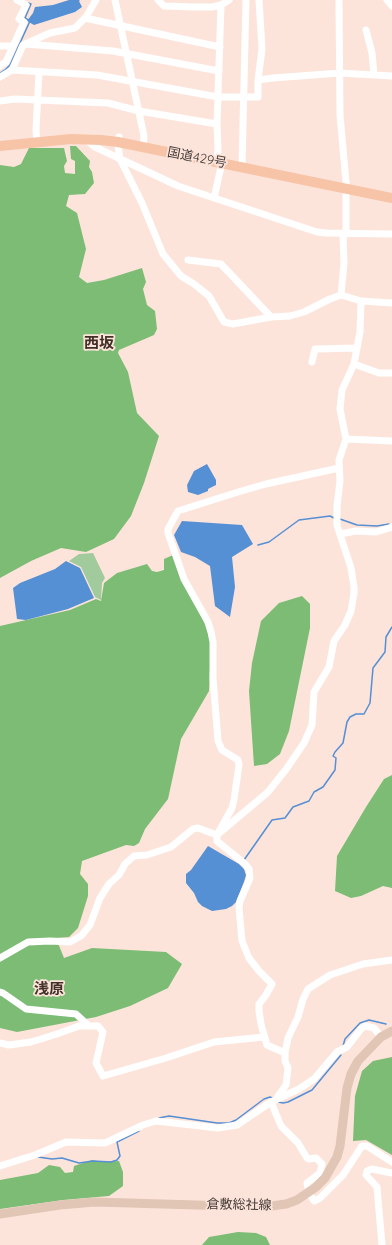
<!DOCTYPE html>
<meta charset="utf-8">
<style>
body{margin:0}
canvas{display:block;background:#fce4da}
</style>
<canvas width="392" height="1245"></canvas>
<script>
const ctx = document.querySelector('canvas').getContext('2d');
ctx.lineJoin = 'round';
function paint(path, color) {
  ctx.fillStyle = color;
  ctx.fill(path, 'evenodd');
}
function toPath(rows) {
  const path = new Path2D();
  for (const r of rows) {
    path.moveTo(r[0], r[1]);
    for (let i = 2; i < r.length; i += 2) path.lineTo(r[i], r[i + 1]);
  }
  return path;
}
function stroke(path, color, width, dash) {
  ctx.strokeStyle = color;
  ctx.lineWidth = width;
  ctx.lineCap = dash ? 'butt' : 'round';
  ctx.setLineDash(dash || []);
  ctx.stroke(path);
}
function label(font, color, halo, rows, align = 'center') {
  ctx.font = font + ' Quicksand,"Noto Sans JP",sans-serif';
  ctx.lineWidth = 3.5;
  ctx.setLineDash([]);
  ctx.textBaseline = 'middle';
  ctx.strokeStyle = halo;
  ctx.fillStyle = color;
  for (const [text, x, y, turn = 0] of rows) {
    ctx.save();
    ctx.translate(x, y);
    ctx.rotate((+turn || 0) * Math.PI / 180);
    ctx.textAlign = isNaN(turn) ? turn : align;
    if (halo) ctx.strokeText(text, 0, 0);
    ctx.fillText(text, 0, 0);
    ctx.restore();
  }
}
paint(toPath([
 [93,553,105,578,102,583,101,600,95,597,81,567,69,561,79,554]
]), '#a2cb9d');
paint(toPath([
 [70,146,76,146,90,161,89,167,92,172,94,183,85,194,69,195,66,206,77,213,86,249,79,277,87,283,104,280,142,268,146,282,143,289,147,305,155,311,157,329,154,335,119,350,118,353,128,372,137,413,159,436,144,483,131,516,114,539,86,552,61,548,31,561,0,578,0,165,14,167,21,164,29,148,64,148,67,161,64,166,65,173,75,174,75,161,71,159],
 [173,555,205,624,211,643,209,691,181,739,168,799,145,829,139,843,134,846,126,845,82,861,80,874,88,884,88,896,78,928,69,937,56,938,64,958,92,948,166,952,182,964,168,988,130,1006,96,1017,17,1032,0,1028,0,626,70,610,96,599,101,601,104,583,117,573,147,564,152,571,157,572,164,570,164,559],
 [302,596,310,604,310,628,289,731,280,754,267,764,254,766,249,691,252,663,261,621,279,603],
 [392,775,392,888,383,886,361,896,351,898,335,891,337,856,366,807,384,779],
 [392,1057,392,1155,366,1140,353,1141,355,1096,362,1071,373,1061],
 [92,1160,103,1162,119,1161,123,1172,123,1186,109,1196,63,1200,0,1209,0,1180,38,1173,49,1165,60,1167,65,1173,73,1172,74,1166],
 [238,1232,256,1233,266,1237,270,1245,202,1245,209,1237]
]), '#7cbc74');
paint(toPath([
 [69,0,80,0,79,1,82,7,75,12,34,25,27,21,33,13,35,7,53,5],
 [207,464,216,480,216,485,208,489,208,491,198,495,188,492,187,485,194,471],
 [182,521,242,525,253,544,232,557,235,587,230,617,215,606,210,566,195,557,181,552,174,535],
 [66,561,80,568,94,598,68,609,26,620,17,619,13,588,20,583,55,569],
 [208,846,239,864,244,869,246,875,244,882,236,902,232,906,226,909,212,911,202,906,198,902,194,893,186,883,186,874,191,870]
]), '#558fd4');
stroke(toPath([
 [28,3,31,4,25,18,30,21],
 [0,73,5,70,10,65,30,21],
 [340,519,357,525,377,526,389,524],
 [258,545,269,542,299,520,330,516,334,518],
 [244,860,272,820,285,818,293,807,309,801,314,792,323,787,335,770,336,758,333,756,335,752,343,743,347,722,350,717,356,714,364,714,370,703,373,668,385,652,386,637,392,627],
 [343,1046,345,1039,360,1023,369,1020,386,1024],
 [278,1102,283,1103,288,1102,312,1090,341,1055],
 [159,1118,169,1116,217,1123,229,1123,236,1120,264,1099,270,1097,274,1099],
 [38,1157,52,1159,62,1158,79,1163,93,1161,111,1162,117,1160,120,1156,117,1142,139,1131]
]), '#558fd4', 1.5);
stroke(toPath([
 [115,0,144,136,143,147],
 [158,0,164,6,193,7,212,7,221,5,229,0],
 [339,0,340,115,346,182,346,234],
 [387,0,392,6],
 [85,18,220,47],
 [366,30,372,53,374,75],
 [26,44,113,51,219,71],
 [0,46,13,46],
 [0,66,6,62,24,22,19,19,26,5,17,0],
 [12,70,97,75,218,97,258,97,258,80,273,78,340,73,392,76],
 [0,77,12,70,23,45,50,33,75,28,86,17,96,0],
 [258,80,262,49,259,0],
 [0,101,15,99,108,103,139,111,217,124],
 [119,137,118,146,120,159,142,203,163,254,181,276,194,284,209,296,224,322,233,324,271,317,290,316,304,312,330,299,341,295,361,301,360,332,354,364,342,390,340,409,346,439,339,460,340,481,337,506,337,525,351,568,354,587,354,593,351,611,345,625,334,641,329,667,314,692,312,725,304,743,287,768,268,792,217,835],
 [85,139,95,147,178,186,317,232,326,233,392,234],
 [37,143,36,130,39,72],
 [216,162,218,151,217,124,221,5],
 [242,167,246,0],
 [214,198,223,158],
 [188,260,221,264,271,317],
 [341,295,344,264,343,233],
 [361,301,392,303],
 [312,362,315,349,357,348],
 [354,364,379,373,392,373],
 [346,439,392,441],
 [340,534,356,531,376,532,392,527],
 [0,958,28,942,50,941,70,942,81,936,90,925,100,898,109,884,119,875,125,864,134,856,147,855,171,847,193,829,198,828,217,835],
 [0,992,3,993,26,1009,76,1014,89,1026],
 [0,1043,9,1045,31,1042,57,1034,79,1026,98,1026,103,1032,96,1063,103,1076,166,1058,214,1042,264,1037],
 [285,1053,267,1045,261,1024,259,1011,259,1004,266,995,272,984,259,971,249,958,242,941,239,908,240,901,250,878,249,869,245,864,217,841,217,835,232,808,234,800,239,765,238,760,222,750,218,741,213,678,213,642,211,632,208,622,184,579,168,533,168,529,178,511,238,492,266,484,339,468],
 [277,1099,278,1096,286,1085,288,1068,285,1061,285,1053,288,1038,298,1017,303,999,308,989,330,975,363,964,392,960],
 [271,1102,281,1126,298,1143,307,1158,309,1159,316,1158,322,1164,320,1173,307,1183,309,1193,314,1201,320,1198,343,1175,362,1146,367,1146,392,1162],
 [0,1166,35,1155,66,1142,105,1143,143,1125,156,1121,218,1128,237,1125,271,1102,299,1089,314,1079,337,1052,347,1047,361,1029,365,1026,374,1028,381,1037],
 [382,1245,377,1187,366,1175,367,1171,372,1169,392,1173]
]), '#fff', 7);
stroke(toPath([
 [0,1214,60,1205,95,1202,264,1207,286,1204,297,1200,316,1187,325,1178,337,1157,340,1146,347,1088,351,1074,358,1061,381,1037,392,1031]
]), '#e1c6b6', 9);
stroke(toPath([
 [0,146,71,139,101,140,118,142,392,198]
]), '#f7c4a7', 10);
label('13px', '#423935', '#fce4da', [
 ["国道429号",197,158,11],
 ["倉敷総社線",239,1205,1]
]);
label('bold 15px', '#423028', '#fce4da', [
 ["西坂",99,343],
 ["浅原",49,989]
]);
</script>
